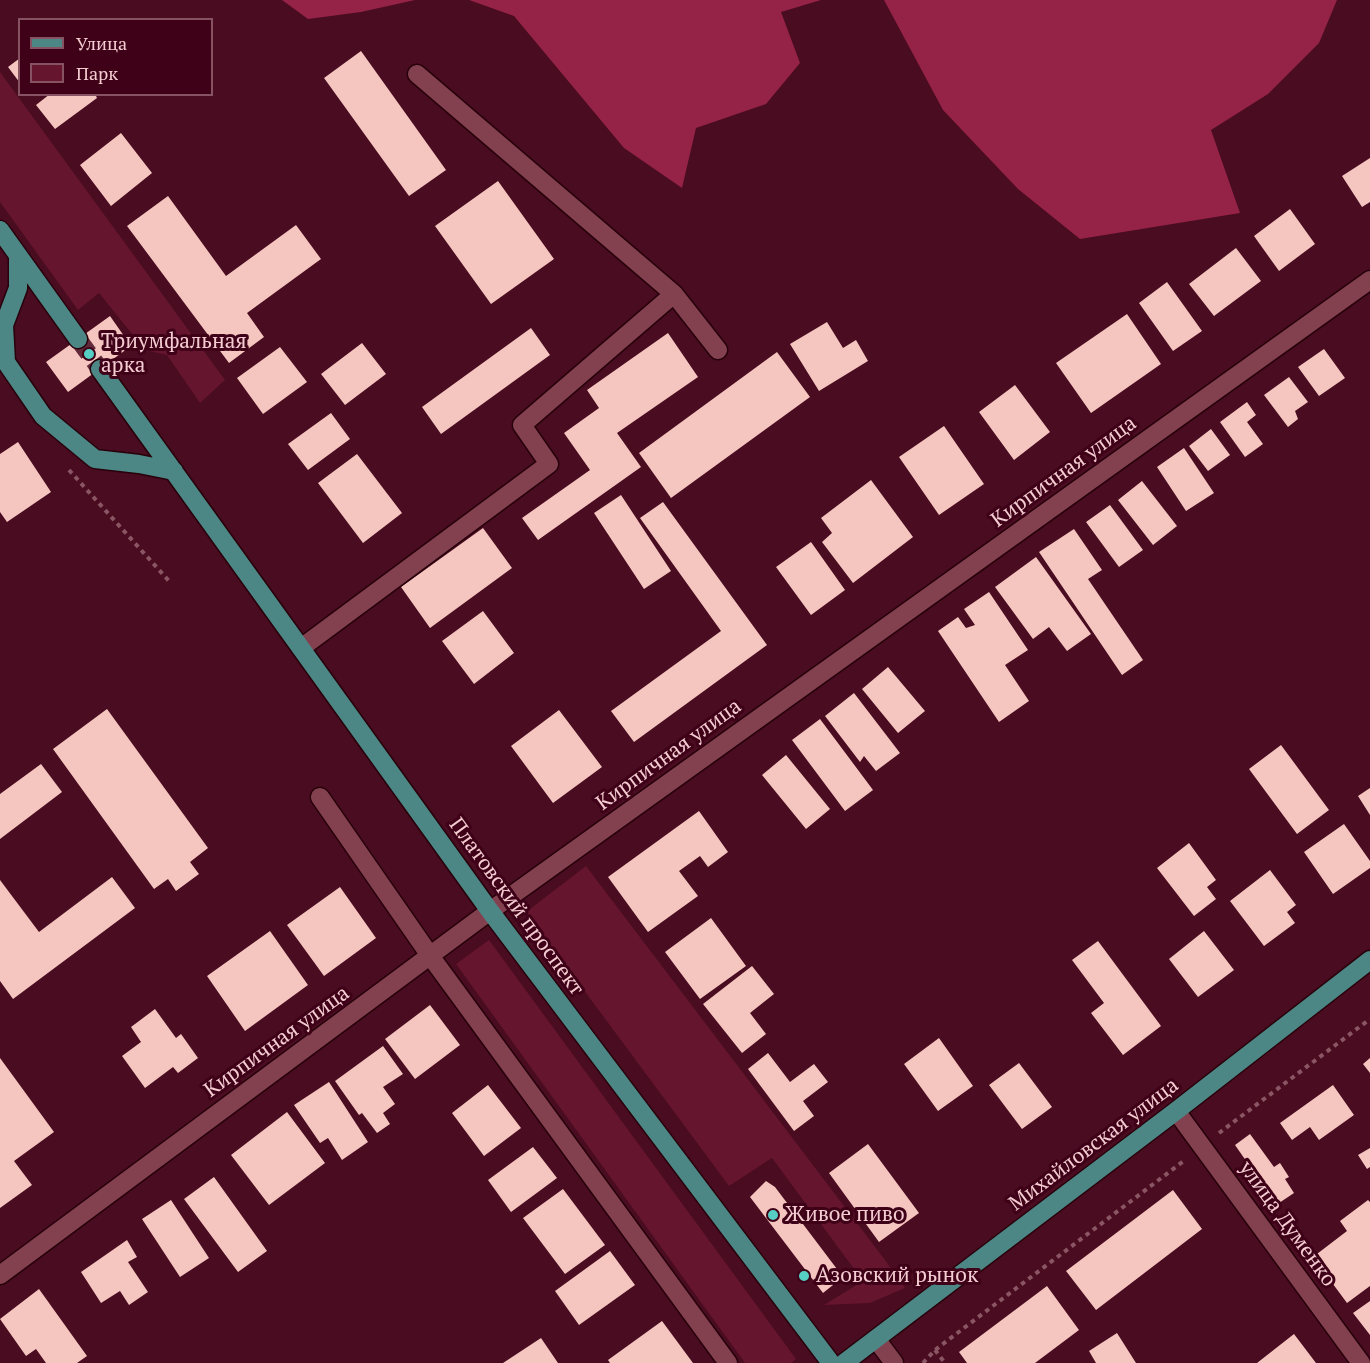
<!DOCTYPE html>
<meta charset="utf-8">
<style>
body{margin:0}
#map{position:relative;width:1370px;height:1363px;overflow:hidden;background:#490c20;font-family:"PT Serif",serif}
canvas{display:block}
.legend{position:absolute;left:18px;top:18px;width:195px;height:78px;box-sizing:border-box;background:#3e0117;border:2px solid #875262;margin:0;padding:8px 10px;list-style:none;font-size:18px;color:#f4ccd2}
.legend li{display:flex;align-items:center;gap:12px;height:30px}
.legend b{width:30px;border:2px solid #875262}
</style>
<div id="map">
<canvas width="1370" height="1363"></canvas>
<ul class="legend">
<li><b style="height:8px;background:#4c8786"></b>Улица</li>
<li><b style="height:16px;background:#65152e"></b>Парк</li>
</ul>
</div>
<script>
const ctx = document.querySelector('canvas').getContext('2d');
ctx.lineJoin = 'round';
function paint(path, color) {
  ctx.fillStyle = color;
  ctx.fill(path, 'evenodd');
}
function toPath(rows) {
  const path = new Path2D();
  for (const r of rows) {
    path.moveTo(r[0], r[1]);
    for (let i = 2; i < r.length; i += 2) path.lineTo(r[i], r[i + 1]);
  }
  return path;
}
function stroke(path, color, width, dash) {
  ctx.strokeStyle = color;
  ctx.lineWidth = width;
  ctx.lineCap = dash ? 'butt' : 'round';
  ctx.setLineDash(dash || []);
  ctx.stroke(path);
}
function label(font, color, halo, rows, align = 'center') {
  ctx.font = font + ' "PT Serif",serif';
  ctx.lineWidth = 6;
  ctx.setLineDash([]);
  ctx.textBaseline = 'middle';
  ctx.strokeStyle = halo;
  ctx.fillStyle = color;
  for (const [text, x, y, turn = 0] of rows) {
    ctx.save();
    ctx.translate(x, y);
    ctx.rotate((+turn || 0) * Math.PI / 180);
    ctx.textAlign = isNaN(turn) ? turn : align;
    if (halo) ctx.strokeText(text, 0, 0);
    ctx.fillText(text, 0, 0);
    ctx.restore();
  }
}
paint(toPath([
 [0,72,225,380,200,403,167,355,145,350,99,293,78,310,0,202],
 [586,866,885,1260,905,1288,870,1303,824,1305,863,1281,772,1158,729,1186,526,912],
 [489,940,796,1359,791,1363,745,1363,456,964]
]), '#65152e');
paint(toPath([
 [282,0,415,0,361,12,308,19],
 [469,0,821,0,781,12,800,63,766,104,696,128,682,188,624,148,514,16],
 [884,0,1337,0,1319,43,1268,94,1211,130,1240,213,1080,239,1018,189,943,110]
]), '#952247');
paint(toPath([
 [361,51,446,170,409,196,324,78],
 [20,58,20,83,8,67],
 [50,94,95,94,97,98,55,129,36,105],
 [121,133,152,173,111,206,80,165],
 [1370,158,1370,202,1362,207,1342,176],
 [498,181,554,259,491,304,435,226],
 [168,196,226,276,296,225,321,259,247,313,264,337,229,363,127,226],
 [1290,209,1315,244,1279,271,1254,236],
 [1236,248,1261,281,1214,316,1189,284],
 [1167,282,1202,331,1173,351,1139,303],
 [1127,314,1161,364,1091,413,1056,363],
 [110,316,131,346,68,392,46,362],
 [827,322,843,348,856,340,868,361,819,391,790,344],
 [531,328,550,355,441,434,422,407],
 [668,333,698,377,617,433,641,467,538,540,522,518,590,470,564,433,599,408,587,390],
 [362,343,386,374,345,405,321,374],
 [280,347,307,382,263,414,237,378],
 [1324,349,1345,378,1319,396,1298,367],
 [777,352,810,397,671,498,639,453],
 [1289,377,1308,402,1295,411,1298,419,1288,427,1264,395],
 [1015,385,1050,432,1014,460,979,412],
 [1247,402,1256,415,1247,422,1263,444,1245,457,1220,422],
 [331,413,350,439,308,470,288,444],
 [944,426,984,484,939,515,899,457],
 [1211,429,1230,455,1208,471,1189,446],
 [18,442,51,492,7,522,0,512,0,454],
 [1184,448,1214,493,1186,511,1157,467],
 [357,454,402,513,363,543,318,483],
 [871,480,913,537,853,583,822,542,832,533,821,518],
 [1142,481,1177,526,1153,545,1118,500],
 [621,495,671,571,644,589,594,513],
 [663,502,767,645,634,742,611,711,721,631,640,518],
 [1110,505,1143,550,1119,567,1086,522],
 [483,528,512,568,430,628,401,587],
 [1074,529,1102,570,1088,579,1143,660,1122,675,1039,552],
 [811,542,845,590,811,615,776,567],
 [1036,557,1091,634,1067,651,1049,627,1033,639,995,587],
 [989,592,1028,650,1005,665,1029,701,999,722,938,631,958,617,966,628,975,625,964,609],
 [483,611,514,653,474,684,442,641],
 [888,667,925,711,898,733,862,689],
 [854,693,900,753,876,771,864,756,860,762,825,716],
 [107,709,208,848,190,862,199,874,176,891,168,879,154,889,53,749],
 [559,710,602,767,553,803,511,746],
 [820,719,873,790,845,811,792,740],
 [1281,745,1329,810,1297,834,1249,769],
 [786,755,830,809,806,829,762,775],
 [41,764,62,792,0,839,0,794],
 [1370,788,1370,815,1358,796],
 [699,811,728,852,708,867,700,856,679,871,698,896,648,932,608,877],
 [1344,824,1370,861,1370,868,1333,894,1304,852],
 [1189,843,1216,880,1207,887,1216,899,1194,916,1157,868],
 [1270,870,1296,905,1287,912,1295,923,1264,946,1230,901],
 [112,877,135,908,13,999,0,981,0,880,39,932],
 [340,887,376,938,324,976,287,925],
 [711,918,746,966,700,999,665,952],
 [270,931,308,985,245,1031,207,976],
 [1204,931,1234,970,1198,997,1169,959],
 [1098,941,1161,1026,1123,1055,1091,1013,1104,1003,1072,960],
 [752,966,774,994,750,1013,766,1034,742,1053,703,1004],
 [430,1005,460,1045,415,1079,385,1039],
 [155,1009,176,1038,181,1034,198,1058,178,1073,173,1067,145,1088,122,1056,141,1042,131,1027],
 [939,1038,973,1086,938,1111,904,1064],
 [383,1046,403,1074,383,1087,395,1104,383,1113,390,1124,377,1133,362,1113,359,1115,335,1081],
 [768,1053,790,1082,814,1064,828,1082,803,1101,814,1116,794,1131,748,1069],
 [0,1058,54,1132,14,1161,32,1185,0,1208],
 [1370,1058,1370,1073,1363,1064],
 [1019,1063,1052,1107,1022,1129,989,1085],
 [329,1082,368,1142,342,1160,328,1138,320,1143,294,1105],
 [488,1085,521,1128,484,1156,452,1113],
 [1333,1085,1354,1115,1319,1140,1310,1127,1292,1140,1280,1123],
 [287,1112,325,1163,269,1205,231,1155],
 [1250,1134,1274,1167,1280,1163,1289,1177,1285,1179,1294,1193,1273,1207,1265,1193,1267,1191,1235,1145],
 [868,1144,919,1213,879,1242,829,1173],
 [533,1147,557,1178,511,1212,488,1180],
 [1370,1148,1370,1167,1367,1169,1358,1155],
 [214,1177,267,1251,238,1272,184,1199],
 [766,1181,775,1187,843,1277,823,1293,750,1197],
 [563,1189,605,1245,565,1274,523,1218],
 [1173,1190,1202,1229,1096,1310,1066,1271],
 [171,1200,209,1258,180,1277,142,1219],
 [1368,1200,1370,1202,1370,1286,1347,1303,1313,1257,1347,1231,1340,1221],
 [127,1240,137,1257,128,1262,148,1292,129,1305,120,1291,101,1303,81,1272],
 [610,1251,635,1285,579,1325,555,1291],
 [1047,1286,1079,1330,1035,1363,967,1363,959,1352],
 [39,1289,87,1356,77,1363,46,1363,36,1349,26,1356,0,1319],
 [1370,1301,1370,1335,1353,1313],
 [662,1321,693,1363,610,1363,608,1360],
 [1117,1333,1136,1363,1096,1363,1089,1351],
 [1294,1334,1316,1363,1257,1363],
 [541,1338,558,1363,503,1363]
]), '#f5c6c0');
stroke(toPath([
 [78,339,100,369]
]), '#63293b', 18, [18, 9]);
const minor = toPath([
 [674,294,718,350],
 [301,648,549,464,522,425,674,294,417,74],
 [320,797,431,957,728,1363],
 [1176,1111,1361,1363],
 [0,1275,490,911,1370,280],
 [876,1339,894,1363]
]);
const major = toPath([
 [0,230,78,339],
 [18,255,18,288,4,325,6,362,43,416,95,459,139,464,174,471],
 [100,369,490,911,831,1363],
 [844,1363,1176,1111,1370,960]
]);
stroke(minor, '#28000b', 21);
stroke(major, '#28000b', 21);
stroke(toPath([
 [69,470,169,581],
 [1219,1133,1370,1019],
 [935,1350,945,1363],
 [923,1363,935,1350,1185,1160]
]), '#8b5664', 4, [4.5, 4.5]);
stroke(minor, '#834150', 18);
stroke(major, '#4c8786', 18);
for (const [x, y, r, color] of [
 [89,354,6,"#56cec3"],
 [773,1215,6,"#56cec3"],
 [804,1276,6,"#56cec3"]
]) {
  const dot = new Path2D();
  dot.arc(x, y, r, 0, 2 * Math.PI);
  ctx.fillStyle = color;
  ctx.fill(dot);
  stroke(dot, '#3e0117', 2);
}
label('21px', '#f4ccd2', '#3e0117', [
 ["Триумфальная",101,342],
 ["арка",101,366],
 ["Живое пиво",785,1215],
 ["Азовский рынок",816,1276]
], 'left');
label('21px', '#f4ccd2', '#3e0117', [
 ["Кирпичная улица",1064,472,-36],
 ["Кирпичная улица",669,755,-36],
 ["Платовский проспект",516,907,54],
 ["Кирпичная улица",277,1042,-36],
 ["Михайловская улица",1094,1145,-37],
 ["улица Думенко",1287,1224,54]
]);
</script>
